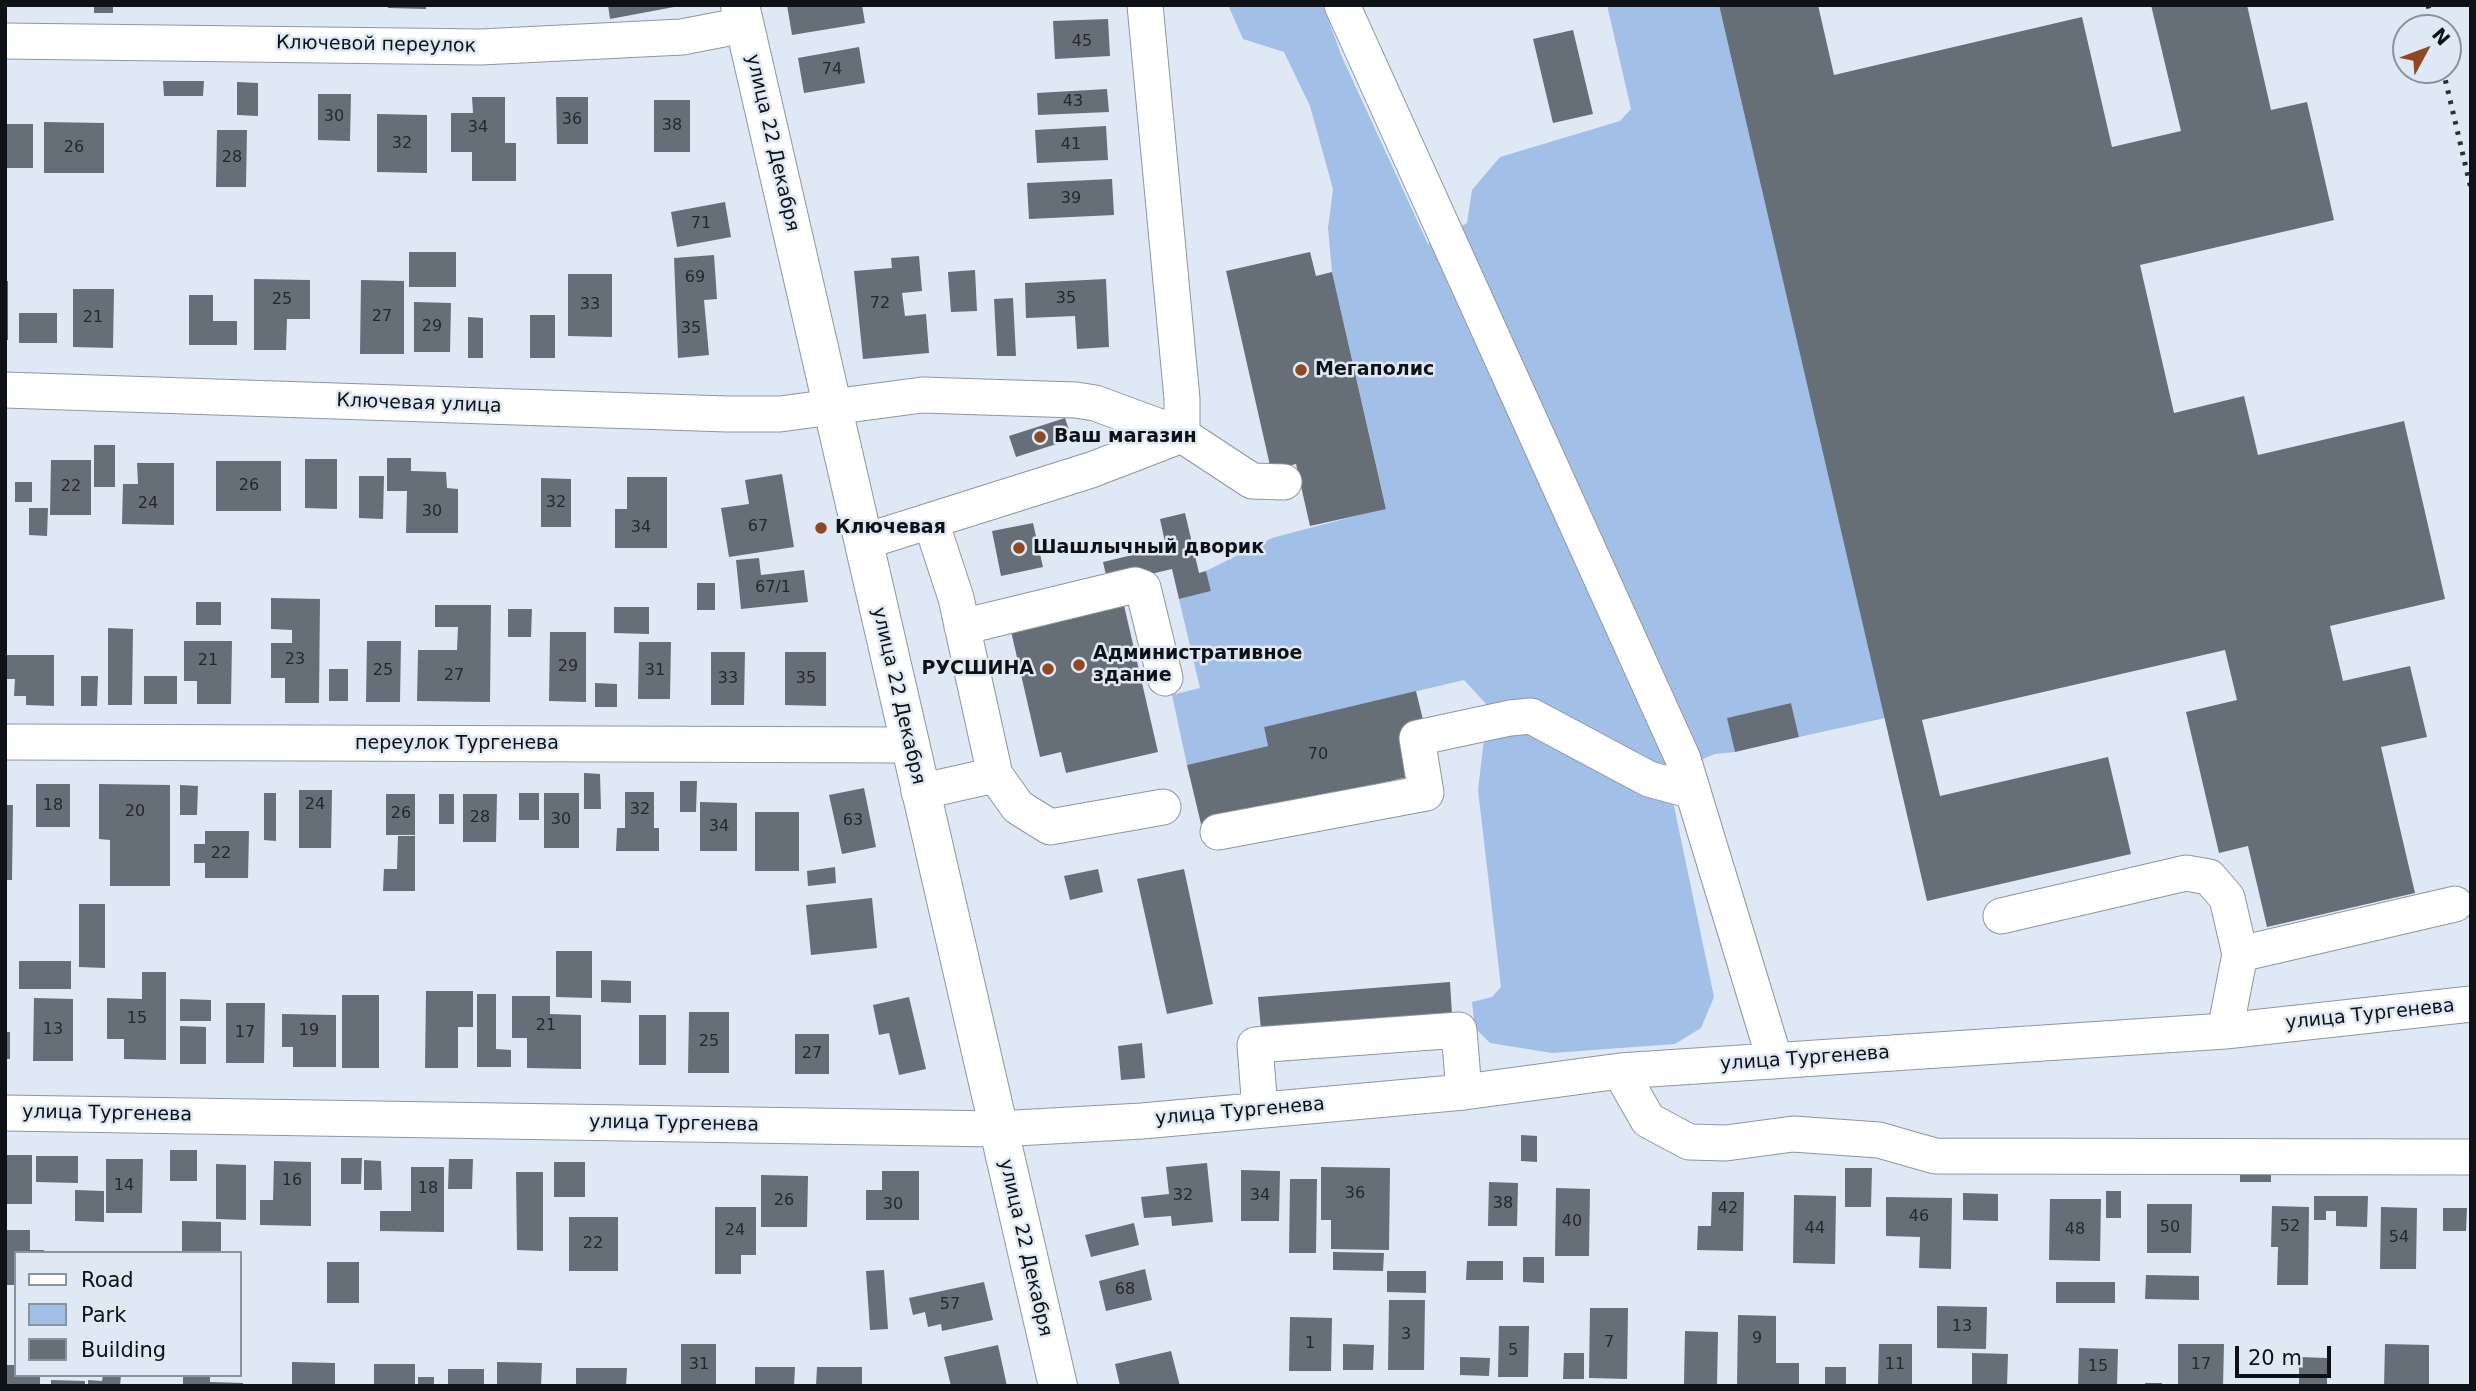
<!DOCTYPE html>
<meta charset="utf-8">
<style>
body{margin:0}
#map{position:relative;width:2476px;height:1391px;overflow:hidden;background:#dfe8f5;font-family:"DejaVu Sans",sans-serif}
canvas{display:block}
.frame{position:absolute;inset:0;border:7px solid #0e1115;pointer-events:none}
.legend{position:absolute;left:14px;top:1251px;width:228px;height:126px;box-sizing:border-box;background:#dfe8f5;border:2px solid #8b929b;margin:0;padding:9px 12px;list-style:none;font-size:21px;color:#0e1115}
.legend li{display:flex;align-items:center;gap:14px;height:35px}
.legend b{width:35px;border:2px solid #8b929b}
.north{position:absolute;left:2392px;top:14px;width:70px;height:70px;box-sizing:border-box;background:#dfe8f5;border:2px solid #8b929b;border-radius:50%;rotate:49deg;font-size:19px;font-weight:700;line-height:28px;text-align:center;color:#0e1115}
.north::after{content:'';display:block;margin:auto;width:24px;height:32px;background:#8f4724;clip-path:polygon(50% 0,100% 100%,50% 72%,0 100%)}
.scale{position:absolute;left:2235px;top:1346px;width:96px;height:32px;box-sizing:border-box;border:4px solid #0e1115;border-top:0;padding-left:9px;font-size:21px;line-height:24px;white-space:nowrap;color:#0e1115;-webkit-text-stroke:5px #dfe8f5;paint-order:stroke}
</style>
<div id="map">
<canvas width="2476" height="1391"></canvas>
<div class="frame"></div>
<ul class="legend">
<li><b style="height:9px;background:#fff"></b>Road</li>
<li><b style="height:19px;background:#a1bfe7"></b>Park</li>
<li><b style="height:19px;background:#666e78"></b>Building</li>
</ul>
<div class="north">N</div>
<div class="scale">20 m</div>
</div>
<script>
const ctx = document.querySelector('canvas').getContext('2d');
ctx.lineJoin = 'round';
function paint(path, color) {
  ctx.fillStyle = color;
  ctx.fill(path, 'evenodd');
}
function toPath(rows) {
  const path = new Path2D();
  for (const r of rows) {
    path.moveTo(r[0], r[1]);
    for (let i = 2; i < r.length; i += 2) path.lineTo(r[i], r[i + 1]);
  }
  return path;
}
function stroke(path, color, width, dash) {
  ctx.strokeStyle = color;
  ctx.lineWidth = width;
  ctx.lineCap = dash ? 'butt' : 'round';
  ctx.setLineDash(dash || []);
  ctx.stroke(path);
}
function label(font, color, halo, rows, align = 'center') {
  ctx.font = font + ' "DejaVu Sans",sans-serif';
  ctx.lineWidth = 5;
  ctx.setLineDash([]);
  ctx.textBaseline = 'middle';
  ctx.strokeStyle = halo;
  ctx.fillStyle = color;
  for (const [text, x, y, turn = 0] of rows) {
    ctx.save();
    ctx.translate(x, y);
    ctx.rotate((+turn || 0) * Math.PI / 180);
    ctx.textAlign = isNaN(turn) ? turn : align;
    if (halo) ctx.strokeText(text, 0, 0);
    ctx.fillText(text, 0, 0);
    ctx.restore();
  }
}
paint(toPath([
 [1228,5,1323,5,1342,57,1428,244,1467,223,1472,190,1500,157,1620,121,1631,109,1607,5,1719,5,1885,718,1799,737,1791,703,1728,718,1735,752,1715,754,1672,772,1670,787,1714,997,1701,1028,1675,1044,1552,1053,1490,1043,1475,1028,1472,1002,1492,997,1501,987,1478,790,1488,706,1464,680,1264,727,1268,746,1187,765,1172,695,1200,688,1179,599,1211,591,1206,571,1272,538,1386,508,1332,272,1328,228,1333,189,1310,106,1284,52,1243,39]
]), '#a1bfe7');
paint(toPath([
 [94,5,113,5,113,13,94,13],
 [388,5,426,5,426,9,388,8],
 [608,5,674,5,674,7,610,19],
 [787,5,862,5,865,23,792,35],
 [1719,5,1818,5,1834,75,2082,17,2112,147,2181,131,2151,5,2247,5,2271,110,2307,102,2334,220,2140,265,2174,413,2244,396,2258,455,2404,421,2445,599,2330,626,2343,681,2410,666,2427,737,2381,747,2415,893,2267,927,2248,846,2219,853,2186,712,2237,700,2225,650,1922,720,1940,796,2108,757,2131,854,1927,901],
 [1108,19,1110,56,1055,59,1053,21],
 [1573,30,1593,114,1553,123,1533,39],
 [859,47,865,83,804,93,798,58],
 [163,81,204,81,203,96,164,96],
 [237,82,258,83,258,116,237,115],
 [1107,89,1109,112,1038,115,1037,93],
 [318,94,351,94,350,141,318,140],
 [472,97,505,97,505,143,516,143,516,181,472,181,472,152,451,152,451,113,473,113],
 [556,97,588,97,588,144,557,144],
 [654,100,690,100,690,152,654,152],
 [377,114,427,115,427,173,377,172],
 [44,122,104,123,104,173,44,173],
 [5,124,33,124,33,168,5,168],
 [1106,126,1108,160,1037,163,1035,130],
 [217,130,247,130,246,187,216,187],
 [1112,179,1114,215,1029,219,1027,183],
 [725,202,731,237,677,247,671,212],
 [409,252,456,252,456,287,409,287],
 [1310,252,1316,276,1332,272,1386,509,1310,526,1296,464,1271,470,1226,271],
 [714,255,717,299,704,300,709,355,678,358,674,258],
 [919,256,922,291,902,293,905,316,926,314,929,353,863,359,854,271,892,268,891,258],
 [975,270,977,311,951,312,948,272],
 [568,274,612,274,612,337,568,336],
 [254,279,310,280,310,319,287,319,286,350,254,350],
 [1106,279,1109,347,1077,349,1075,316,1026,318,1025,283],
 [361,280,404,281,404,354,360,354],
 [5,281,8,281,8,340,5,340],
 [73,289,114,289,113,348,73,347],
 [189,295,213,295,213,321,237,321,237,345,189,345],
 [1013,298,1016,356,997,356,994,299],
 [414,302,451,303,450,352,414,352],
 [19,313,57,313,57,343,19,343],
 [530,315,555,315,555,358,530,358],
 [468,317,483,318,483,358,468,358],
 [1065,418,1072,439,1016,457,1009,436],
 [94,445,115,445,115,487,94,487],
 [387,458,411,458,411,471,446,472,447,488,458,489,458,533,406,533,407,491,387,491],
 [305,459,337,459,337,509,305,508],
 [51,460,91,460,91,515,50,515],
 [216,461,281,461,281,511,216,511],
 [137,463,174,463,174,525,122,524,123,484,138,484],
 [782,474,794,547,729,557,721,508,749,504,745,480],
 [359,476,384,476,383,519,359,518],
 [627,477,667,477,667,548,615,548,615,509,627,509],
 [541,478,571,479,571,527,541,527],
 [15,482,32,482,32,502,15,502],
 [29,508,48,508,47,536,29,535],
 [1185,513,1199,573,1206,571,1211,591,1179,599,1172,569,1108,584,1103,562,1166,547,1160,519],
 [1033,523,1043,567,1001,576,992,531],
 [759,558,761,575,804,570,808,602,741,609,736,560],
 [697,583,715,583,715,610,697,610],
 [271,598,320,599,319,703,285,703,285,678,271,678,271,643,292,643,292,630,271,629],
 [1123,601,1158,752,1066,773,1061,752,1040,757,1010,627],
 [196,602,221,602,221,625,196,625],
 [435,605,491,605,490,702,417,701,418,650,457,650,458,627,435,627],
 [614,607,649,607,649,634,614,633],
 [508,609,532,609,531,637,508,637],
 [108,628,133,629,132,705,108,705],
 [550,632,586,632,586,702,549,701],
 [184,641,232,641,231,704,197,704,197,681,184,681],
 [367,641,401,641,400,702,366,702],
 [639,642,671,642,670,699,638,699],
 [711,652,745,652,744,705,711,705],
 [785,652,826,652,826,706,785,705],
 [5,655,54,655,54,706,26,705,26,696,14,696,15,679,5,679],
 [329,669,348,669,348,701,329,701],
 [81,676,98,676,97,706,81,706],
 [144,676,177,676,177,704,144,704],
 [595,683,617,684,617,707,595,707],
 [1416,691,1424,724,1401,729,1412,776,1201,824,1187,765,1268,746,1264,727],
 [1791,703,1799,737,1735,752,1727,718],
 [584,773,600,774,601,809,584,809],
 [680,781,697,781,696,812,680,812],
 [36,784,70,784,70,827,36,827],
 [99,784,170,785,170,886,110,886,110,840,99,839],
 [180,785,198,786,197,815,180,815],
 [864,788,876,847,842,854,829,795],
 [299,790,332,790,331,848,299,848],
 [625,792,654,792,654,828,659,828,659,851,616,851,617,828,625,828],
 [264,793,276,793,276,841,264,840],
 [519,793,539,793,539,820,519,820],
 [544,793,579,793,579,848,544,848],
 [386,794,415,794,415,835,386,835],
 [439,794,454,794,454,824,439,824],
 [463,794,497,794,496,842,463,842],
 [700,802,737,803,737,851,700,851],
 [5,805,13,805,12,880,5,880],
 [755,812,799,812,799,871,755,871],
 [205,831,249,831,248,878,205,878,205,863,194,863,194,844,205,844],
 [398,836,415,836,415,891,383,891,384,869,397,869],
 [835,867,836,883,808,886,807,871],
 [1098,869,1103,892,1070,900,1064,876],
 [1184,869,1213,1004,1167,1014,1137,879],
 [872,898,877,948,811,955,806,905],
 [79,904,105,904,105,968,79,967],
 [556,951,592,951,592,998,556,997],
 [19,961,71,961,71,989,19,989],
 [142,972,166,972,166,1060,124,1059,124,1039,107,1039,107,998,142,999],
 [601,980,631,981,631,1003,601,1002],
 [1450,982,1452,1015,1261,1030,1258,997],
 [426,991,473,991,473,1027,458,1027,458,1068,425,1068],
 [477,994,496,994,496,1049,511,1050,511,1067,477,1067],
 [342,995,379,995,379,1068,342,1068],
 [512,996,550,996,550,1014,581,1015,581,1069,527,1068,527,1038,512,1038],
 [909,997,926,1069,899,1075,889,1033,879,1035,873,1005],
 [34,998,73,999,73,1061,33,1061],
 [180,999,211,1000,211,1021,180,1021],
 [226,1003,265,1003,264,1063,226,1063],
 [689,1012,729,1012,729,1073,688,1073],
 [282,1014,336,1015,336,1067,293,1067,293,1047,282,1047],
 [639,1015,666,1015,666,1065,639,1065],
 [180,1026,206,1027,206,1064,180,1064],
 [5,1032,10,1032,10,1059,5,1059],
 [795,1034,829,1034,829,1074,795,1074],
 [1142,1043,1145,1078,1121,1080,1118,1046],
 [1521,1135,1537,1136,1537,1162,1521,1161],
 [170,1150,197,1150,197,1181,170,1181],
 [7,1155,32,1155,32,1204,5,1204],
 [36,1156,78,1156,78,1183,36,1182],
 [341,1158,362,1158,361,1184,341,1184],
 [106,1159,143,1159,142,1213,106,1213],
 [449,1159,473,1159,472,1189,448,1189],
 [364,1160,381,1161,382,1190,364,1190],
 [274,1161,311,1162,311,1226,260,1225,260,1200,273,1200],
 [554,1162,585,1162,585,1197,554,1197],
 [1207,1163,1213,1222,1172,1226,1171,1216,1144,1218,1141,1197,1169,1194,1166,1167],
 [216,1164,246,1165,246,1220,216,1219],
 [411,1167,444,1167,444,1232,380,1231,380,1211,411,1211],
 [1321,1167,1390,1168,1389,1250,1331,1249,1331,1220,1321,1220],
 [2240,1167,2271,1167,2271,1182,2240,1182],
 [1845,1168,1872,1168,1871,1207,1845,1207],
 [1241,1170,1280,1171,1279,1221,1241,1221],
 [882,1171,919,1171,919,1220,866,1220,866,1190,882,1190],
 [516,1172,543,1172,543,1251,517,1250],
 [761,1175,808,1176,807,1227,761,1227],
 [1290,1179,1317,1179,1316,1253,1289,1253],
 [1489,1182,1518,1183,1517,1226,1488,1226],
 [1556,1188,1590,1189,1589,1256,1555,1256],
 [75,1190,104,1191,104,1222,75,1221],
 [2106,1191,2121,1191,2121,1218,2106,1218],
 [1712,1192,1744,1192,1743,1251,1697,1250,1698,1226,1711,1226],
 [1963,1193,1998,1194,1998,1221,1963,1220],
 [1794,1195,1836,1196,1835,1264,1793,1263],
 [2314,1196,2368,1196,2367,1227,2336,1226,2336,1211,2326,1211,2326,1220,2314,1220],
 [1886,1197,1952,1198,1951,1269,1919,1268,1920,1237,1886,1236],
 [2050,1199,2101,1199,2100,1261,2049,1260],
 [2147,1204,2192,1204,2191,1253,2147,1253],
 [2272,1206,2309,1207,2308,1285,2277,1285,2278,1247,2271,1247],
 [715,1207,756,1207,756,1255,741,1255,741,1274,715,1274],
 [2381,1207,2417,1208,2416,1269,2380,1269],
 [2443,1208,2467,1208,2466,1231,2443,1231],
 [569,1217,618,1217,618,1271,569,1271],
 [182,1221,221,1222,221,1253,182,1253],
 [1134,1223,1139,1245,1091,1257,1085,1235],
 [5,1230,30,1230,30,1250,44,1250,44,1253,16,1253,16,1285,5,1285],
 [1333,1252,1384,1253,1383,1271,1333,1270],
 [1523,1257,1544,1257,1544,1283,1523,1282],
 [1467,1261,1503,1261,1503,1280,1466,1280],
 [327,1262,359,1262,359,1303,327,1303],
 [1145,1269,1152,1300,1106,1311,1099,1281],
 [884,1270,888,1329,870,1330,866,1271],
 [1387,1271,1426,1271,1426,1293,1387,1292],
 [2146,1275,2199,1276,2199,1300,2145,1299],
 [984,1282,993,1320,942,1331,941,1324,928,1327,925,1312,913,1315,909,1298],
 [2056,1282,2115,1282,2115,1303,2056,1303],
 [1389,1300,1425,1300,1424,1370,1388,1370],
 [1937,1306,1987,1307,1986,1349,1937,1348],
 [1590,1308,1628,1308,1627,1379,1589,1378],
 [1738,1315,1776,1316,1776,1363,1799,1363,1799,1386,1737,1386],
 [1290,1317,1332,1318,1331,1371,1289,1371],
 [1499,1326,1529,1326,1528,1377,1498,1377],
 [1685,1331,1718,1332,1717,1385,1684,1384],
 [681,1344,716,1344,716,1386,681,1386],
 [1343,1344,1374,1345,1373,1370,1343,1370],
 [1879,1344,1912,1344,1912,1386,1878,1386],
 [2178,1344,2224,1344,2223,1386,2178,1386],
 [2385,1344,2429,1345,2429,1386,2384,1386],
 [998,1345,1007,1386,951,1386,944,1357],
 [2079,1348,2118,1349,2117,1386,2078,1386],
 [1171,1351,1180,1386,1120,1386,1115,1364],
 [1564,1353,1584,1353,1584,1379,1563,1379],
 [1972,1353,2008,1354,2007,1386,1972,1386],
 [1460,1357,1490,1358,1489,1376,1460,1375],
 [2299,1357,2327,1358,2327,1386,2299,1386],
 [292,1362,335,1363,335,1386,292,1386],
 [497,1362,542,1363,541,1386,497,1386],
 [374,1364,415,1364,415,1385,374,1386],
 [5,1365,16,1365,16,1375,40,1375,40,1386,5,1386],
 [755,1367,795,1367,794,1386,755,1386],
 [817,1367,862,1367,862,1386,816,1386],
 [1825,1367,1846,1367,1846,1386,1825,1386],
 [576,1368,627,1368,626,1386,576,1386],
 [448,1369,484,1369,484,1386,448,1386],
 [103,1375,121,1375,120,1386,88,1386,88,1380,102,1381],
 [183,1375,210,1375,210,1382,243,1383,243,1386,183,1386],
 [418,1377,434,1377,434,1386,418,1386],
 [51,1380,85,1381,85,1386,51,1386],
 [2145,1383,2162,1383,2162,1386,2145,1386]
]), '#666e78');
const minor = toPath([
 [1342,5,1683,759,1775,1061],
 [5,41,481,47,682,37,744,25],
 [5,390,727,414,780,414,922,395,1076,400,1095,403,1182,435,1252,481,1284,482],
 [931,522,956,598,995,775],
 [863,542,1091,470,1182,435,1182,399,1145,5],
 [962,627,1135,585,1143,588,1165,678],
 [5,742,909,745],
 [919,792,995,775,1018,807,1050,827,1163,807],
 [1218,832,1426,793,1417,738,1510,718,1531,716,1649,779,1693,791],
 [2001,916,2186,873,2209,877,2227,898,2240,954,2225,1031],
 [2240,954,2455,904],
 [1620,1071,1648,1120,1689,1142,1726,1143,1793,1134,1879,1140,1935,1156,2471,1157],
 [1260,1110,1255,1045,1459,1030,1464,1092],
 [5,1113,997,1129,1142,1121,1464,1092,1620,1071,2225,1031,2471,1004]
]);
const major = toPath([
 [740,5,1058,1386]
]);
stroke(minor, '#8e96a1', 37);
stroke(major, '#8e96a1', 40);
stroke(minor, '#fff', 35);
stroke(major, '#fff', 38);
stroke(toPath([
 [2428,5,2433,28],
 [2443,70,2471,189]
]), '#2c2f35', 5, [3.5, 7]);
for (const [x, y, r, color] of [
 [1301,370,7,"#8f4724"],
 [1040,437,7,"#8f4724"],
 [821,528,7,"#8f4724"],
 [1019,548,7,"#8f4724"],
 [1079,665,7,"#8f4724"],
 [1048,669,7,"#8f4724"]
]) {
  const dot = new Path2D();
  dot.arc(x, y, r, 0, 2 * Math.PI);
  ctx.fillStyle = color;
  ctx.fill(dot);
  stroke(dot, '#dfe8f5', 2.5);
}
label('16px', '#24282e', null, [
 ["45",1082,42],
 ["74",832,70],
 ["43",1073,102],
 ["30",334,117],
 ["36",572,120],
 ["38",672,126],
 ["34",478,128],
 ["32",402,144],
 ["41",1071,145],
 ["26",74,148],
 ["28",232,158],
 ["39",1071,199],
 ["71",701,224],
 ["69",695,278],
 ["35",1066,299],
 ["25",282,300],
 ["72",880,304],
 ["33",590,305],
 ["27",382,317],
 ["21",93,318],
 ["29",432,327],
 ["35",691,329],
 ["26",249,486],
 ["22",71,487],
 ["32",556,503],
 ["24",148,504],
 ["30",432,512],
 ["67",758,527],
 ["34",641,528],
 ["67/1",773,588],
 ["23",295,660],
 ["21",208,661],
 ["29",568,667],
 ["25",383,671],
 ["31",655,671],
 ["27",454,676],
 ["33",728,679],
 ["35",806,679],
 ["70",1318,755],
 ["24",315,805],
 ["18",53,806],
 ["32",640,810],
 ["20",135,812],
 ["26",401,814],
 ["28",480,818],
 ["30",561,820],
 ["63",853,821],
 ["34",719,827],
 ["22",221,854],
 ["15",137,1019],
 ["21",546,1026],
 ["13",53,1030],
 ["19",309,1031],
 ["17",245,1033],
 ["25",709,1042],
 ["27",812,1054],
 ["16",292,1181],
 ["14",124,1186],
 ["18",428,1189],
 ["36",1355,1194],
 ["32",1183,1196],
 ["34",1260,1196],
 ["26",784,1201],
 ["38",1503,1204],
 ["30",893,1205],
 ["42",1728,1209],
 ["46",1919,1217],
 ["40",1572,1222],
 ["52",2290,1227],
 ["50",2170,1228],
 ["44",1815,1229],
 ["48",2075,1230],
 ["24",735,1231],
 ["54",2399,1238],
 ["22",593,1244],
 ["68",1125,1290],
 ["57",950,1305],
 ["13",1962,1327],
 ["3",1406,1335],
 ["9",1757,1339],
 ["7",1609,1343],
 ["1",1310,1344],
 ["5",1513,1351],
 ["31",699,1365],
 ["11",1895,1365],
 ["17",2201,1365],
 ["15",2098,1367]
]);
label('19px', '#0e1115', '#dfe8f5', [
 ["Ключевой переулок",376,45,1],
 ["улица 22 Декабря",772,143,77],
 ["Ключевая улица",419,404,2],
 ["улица 22 Декабря",898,696,77],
 ["переулок Тургенева",457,744],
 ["улица Тургенева",2370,1015,-6],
 ["улица Тургенева",1805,1059,-4],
 ["улица Тургенева",1240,1112,-5],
 ["улица Тургенева",107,1114,1],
 ["улица Тургенева",674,1124,1],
 ["улица 22 Декабря",1025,1248,77]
]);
label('bold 19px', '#0e1115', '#dfe8f5', [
 ["Мегаполис",1315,370],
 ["Ваш магазин",1054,437],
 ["Ключевая",835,528],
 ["Шашлычный дворик",1033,548],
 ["Административное",1093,654],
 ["здание",1093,676],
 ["РУСШИНА",1034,669,"right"]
], 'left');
</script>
